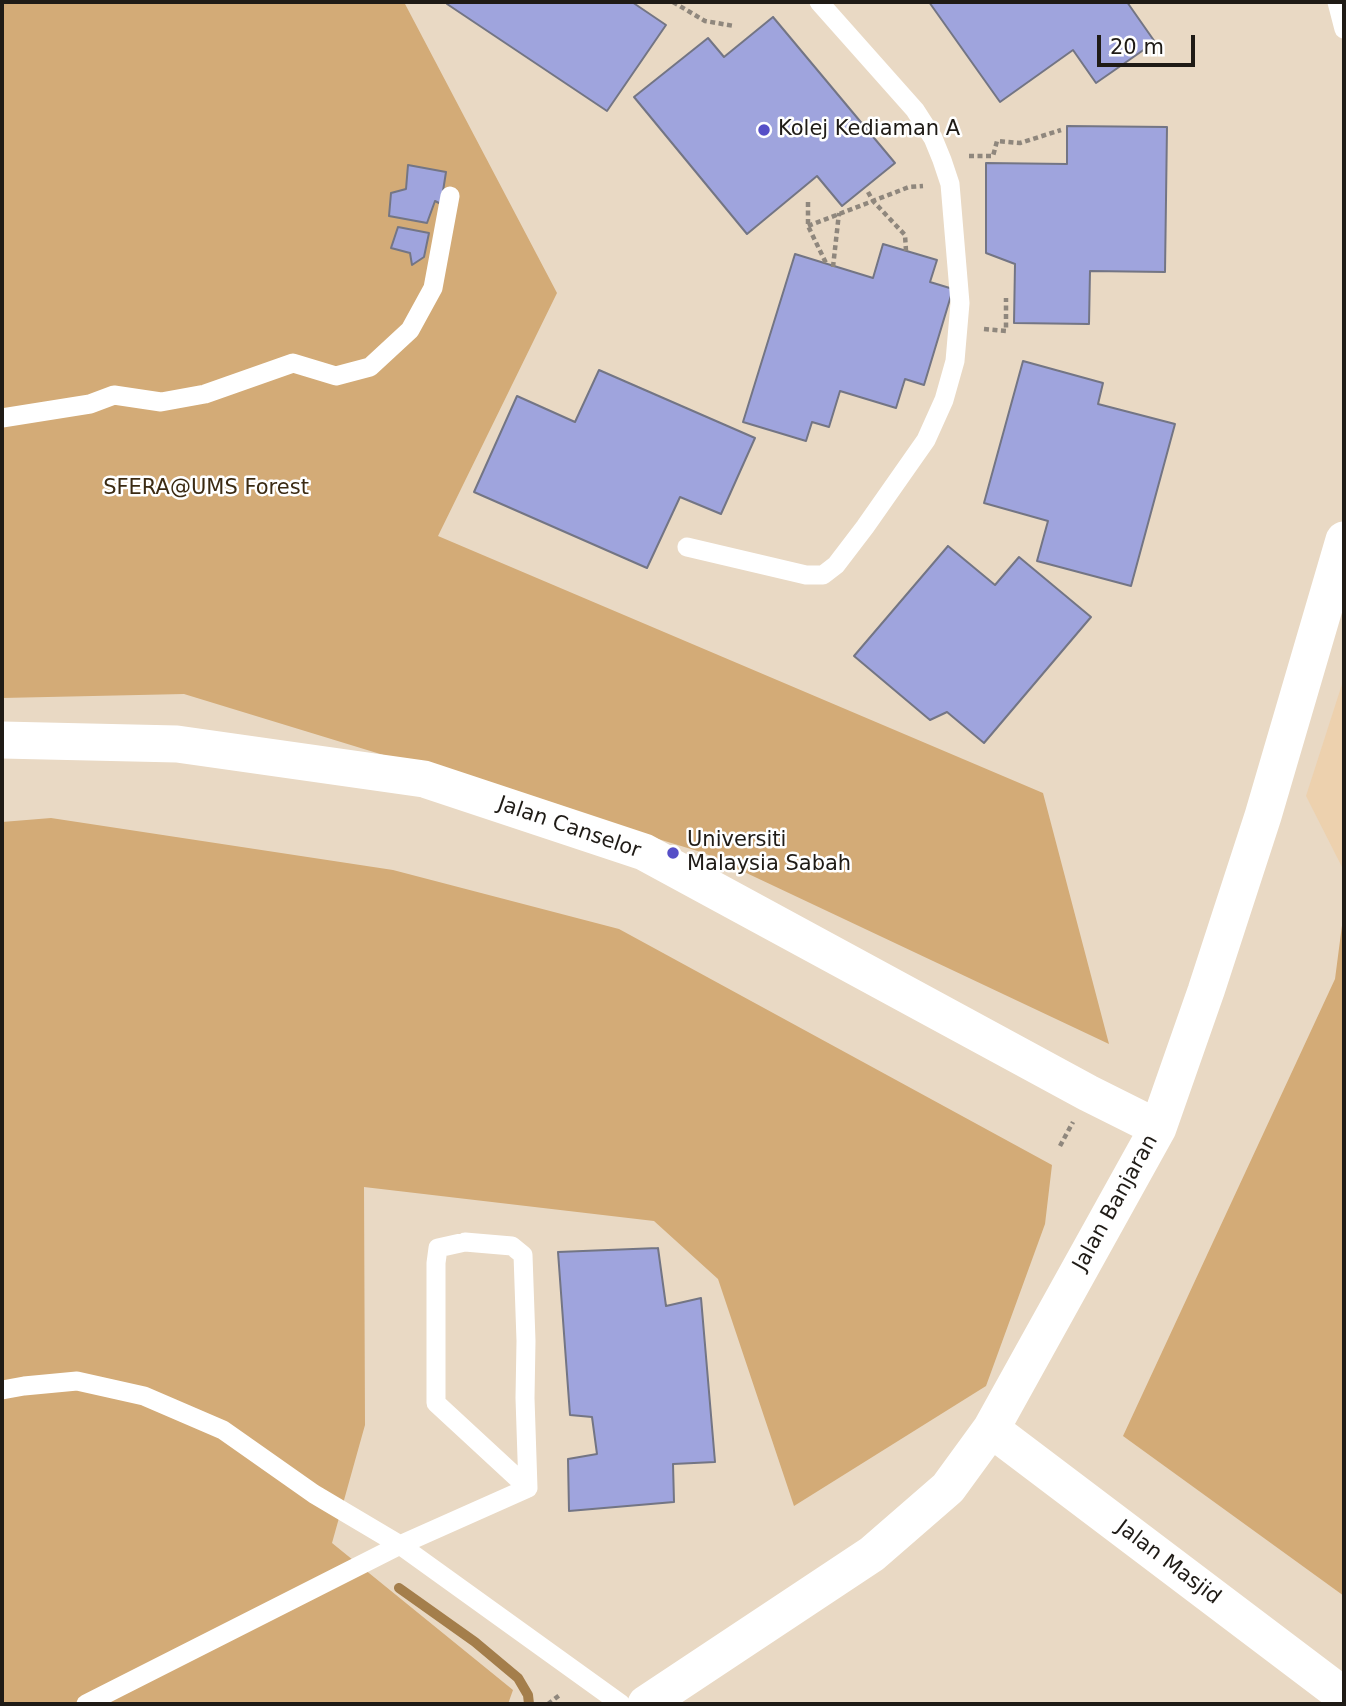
<!DOCTYPE html>
<style>
body{margin:0}
#map{position:relative;width:1346px;height:1706px;overflow:hidden;background:#eee2d4;font-family:"DejaVu Sans",sans-serif}
canvas{display:block}
.frame{position:absolute;inset:0;border:4px solid #1f1b16;pointer-events:none}
.scale{position:absolute;left:1097px;top:35px;width:98px;height:32px;box-sizing:border-box;border:4px solid #1f1b16;border-top:0;padding-left:9px;font-size:21px;line-height:24px;white-space:nowrap;color:#1f1b16;-webkit-text-stroke:5px #fff;paint-order:stroke}
</style>
<div id="map">
<canvas width="1346" height="1706"></canvas>
<div class="frame"></div>
<div class="scale">20 m</div>
</div>
<script>
const ctx = document.querySelector('canvas').getContext('2d');
ctx.lineJoin = 'round';
function paint(path, color) {
  ctx.fillStyle = color;
  ctx.fill(path, 'evenodd');
}
function toPath(rows) {
  const path = new Path2D();
  for (const r of rows) {
    path.moveTo(r[0], r[1]);
    for (let i = 2; i < r.length; i += 2) path.lineTo(r[i], r[i + 1]);
  }
  return path;
}
function stroke(path, color, width, dash) {
  ctx.strokeStyle = color;
  ctx.lineWidth = width;
  ctx.lineCap = dash ? 'butt' : 'round';
  ctx.setLineDash(dash || []);
  ctx.stroke(path);
}
function label(font, color, halo, rows, align = 'center') {
  ctx.font = font + ' "DejaVu Sans",sans-serif';
  ctx.lineWidth = 5;
  ctx.setLineDash([]);
  ctx.textBaseline = 'middle';
  ctx.strokeStyle = halo;
  ctx.fillStyle = color;
  for (const [text, x, y, turn = 0] of rows) {
    ctx.save();
    ctx.translate(x, y);
    ctx.rotate((+turn || 0) * Math.PI / 180);
    ctx.textAlign = isNaN(turn) ? turn : align;
    if (halo) ctx.strokeText(text, 0, 0);
    ctx.fillText(text, 0, 0);
    ctx.restore();
  }
}
paint(toPath([
 [2,2,1344,2,1344,1704,2,1704]
]), '#e9d9c4');
paint(toPath([
 [1344,678,1344,871,1306,796]
]), '#edd1ae');
paint(toPath([
 [2,2,404,2,557,293,438,536,1043,793,1109,1044,704,853,184,694,2,698],
 [51,818,393,870,619,929,1052,1165,1045,1224,986,1386,794,1506,718,1279,654,1221,364,1187,365,1425,332,1543,513,1690,508,1704,2,1704,2,822],
 [1344,910,1344,1596,1123,1436,1335,979]
]), '#d3ab77');
stroke(toPath([
 [399,1588,475,1642,518,1678,528,1695,529,1704]
]), '#a47e4b', 10);
const building = toPath([
 [448,2,632,2,666,25,607,111,447,4,448,2],
 [929,2,1127,2,1155,42,1096,83,1073,50,1000,102,929,2],
 [773,17,895,163,842,206,817,176,747,234,634,97,708,38,724,57,773,17],
 [1067,126,1167,127,1165,272,1090,271,1089,324,1014,323,1015,264,986,253,986,163,1067,164,1067,126],
 [408,165,446,172,441,204,435,201,427,223,389,216,391,193,406,189,408,165],
 [398,227,429,233,424,257,412,265,410,253,391,248,398,227],
 [883,244,937,260,930,282,953,289,924,385,905,379,896,408,840,391,829,427,812,422,806,441,743,422,795,254,873,278,883,244],
 [1023,361,1103,383,1098,404,1175,424,1131,586,1037,561,1048,521,984,503,1023,361],
 [599,370,755,438,721,514,680,497,647,568,474,492,517,396,575,422,599,370],
 [948,546,995,585,1019,557,1091,617,984,743,947,712,930,720,854,656,948,546],
 [658,1248,666,1306,701,1298,715,1462,673,1464,674,1502,569,1511,568,1459,597,1454,592,1417,570,1415,558,1252,658,1248]
]);
paint(building, '#9fa4dd');
stroke(building, '#737584', 2);
stroke(toPath([
 [673,2,705,21,734,26],
 [969,156,993,156,997,141,1020,143,1061,130],
 [868,192,873,201,905,235,906,251],
 [808,202,808,226,826,263],
 [808,226,909,187,923,186],
 [833,267,839,213],
 [984,329,1006,331,1006,298],
 [1060,1146,1073,1122],
 [548,1704,561,1694]
]), '#8f877d', 4.5, [5, 3.5]);
stroke(toPath([
 [1337,2,1344,29],
 [2,418,90,404,114,395,161,402,205,394,293,363,336,376,370,367,410,330,433,288,450,196],
 [687,547,806,575,823,575,836,565,865,527,926,440,944,400,955,361,960,303,950,184,942,160,933,138,915,110,819,2],
 [465,1242,512,1246,523,1255,526,1341,525,1398,528,1488,436,1403,436,1263,438,1248,465,1242],
 [2,1390,24,1386,77,1381,144,1396,223,1430,314,1494,400,1545,528,1488],
 [86,1704,400,1545,621,1704]
]), '#fff', 19);
stroke(toPath([
 [2,740,177,744,424,779,644,852,1088,1093,1158,1128],
 [991,1429,1344,1696],
 [646,1704,872,1554,948,1488,991,1429,1158,1128,1206,991,1263,816,1344,540]
]), '#fff', 37);
for (const [x, y, r, color] of [
 [764,130,7,"#564fc7"],
 [673,853,7,"#564fc7"]
]) {
  const dot = new Path2D();
  dot.arc(x, y, r, 0, 2 * Math.PI);
  ctx.fillStyle = color;
  ctx.fill(dot);
  stroke(dot, '#fff', 2.5);
}
label('21px', '#1f1b16', '#fff', [
 ["Kolej Kediaman A",778,130],
 ["Universiti",687,841],
 ["Malaysia Sabah",687,865]
], 'left');
label('21px', '#3b2a12', '#fff', [
 ["SFERA@UMS Forest",206,489]
]);
label('21px', '#1f1b16', '#fff', [
 ["Jalan Canselor",569,828,19],
 ["Jalan Banjaran",1116,1203,-61],
 ["Jalan Masjid",1168,1563,37]
]);
</script>
